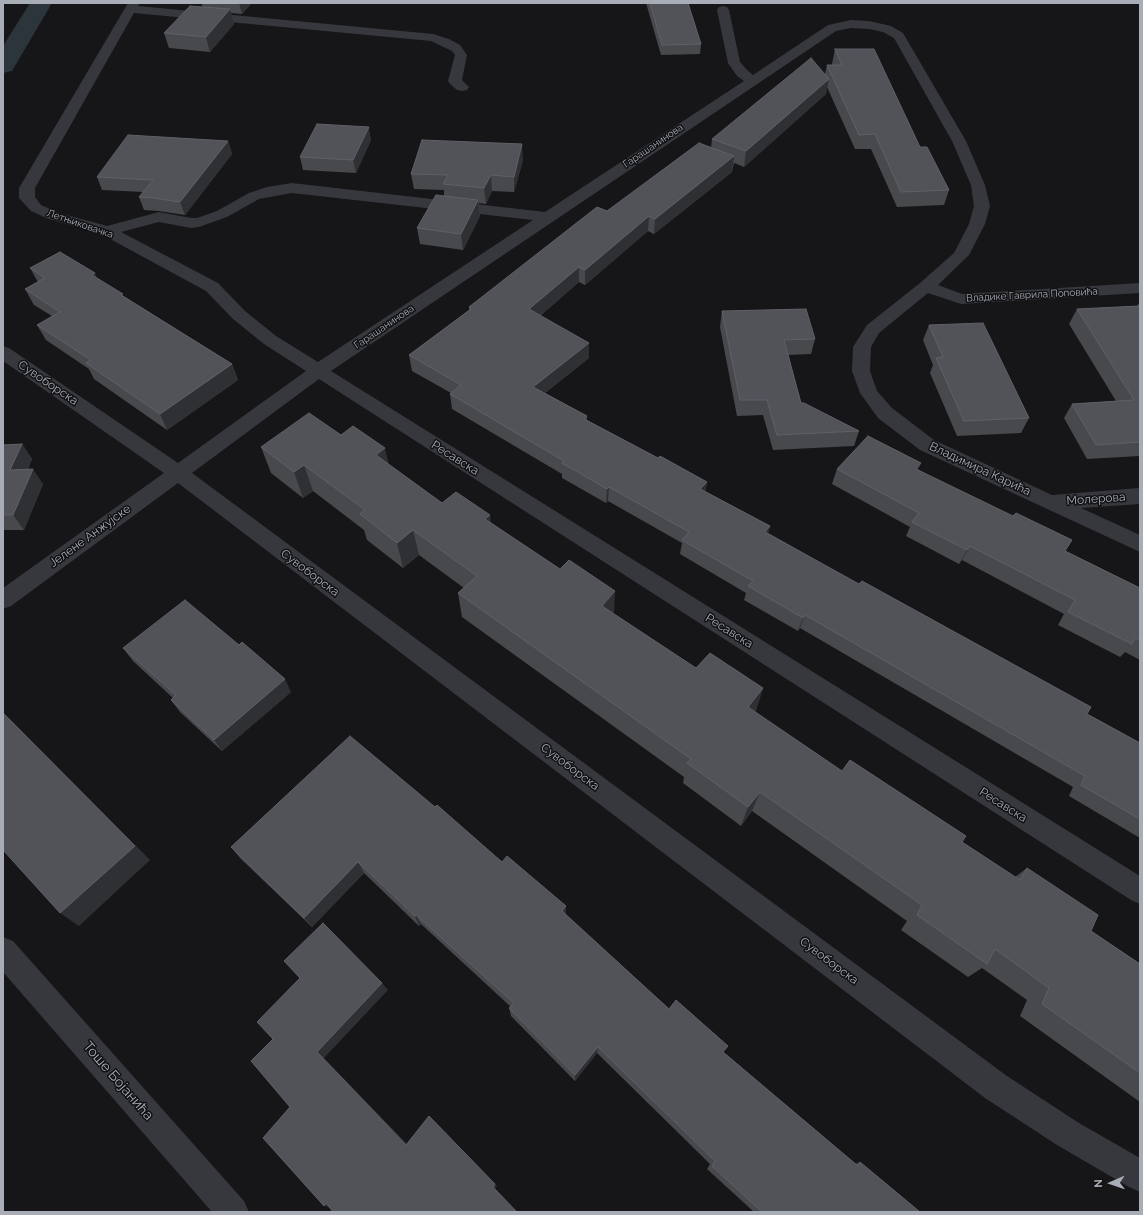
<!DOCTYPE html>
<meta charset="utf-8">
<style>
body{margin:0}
#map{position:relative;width:1143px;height:1215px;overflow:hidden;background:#161618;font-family:Raleway,sans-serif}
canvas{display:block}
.frame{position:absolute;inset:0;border:4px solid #a8adb8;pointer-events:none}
.north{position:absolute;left:1091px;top:1163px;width:40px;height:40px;-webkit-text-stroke:3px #111113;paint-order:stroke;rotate:268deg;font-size:11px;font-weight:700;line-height:16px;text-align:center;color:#a8adb8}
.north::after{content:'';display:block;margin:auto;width:14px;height:18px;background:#a8adb8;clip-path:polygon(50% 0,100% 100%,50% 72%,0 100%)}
</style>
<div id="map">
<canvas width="1143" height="1215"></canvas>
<div class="frame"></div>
<div class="north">N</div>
</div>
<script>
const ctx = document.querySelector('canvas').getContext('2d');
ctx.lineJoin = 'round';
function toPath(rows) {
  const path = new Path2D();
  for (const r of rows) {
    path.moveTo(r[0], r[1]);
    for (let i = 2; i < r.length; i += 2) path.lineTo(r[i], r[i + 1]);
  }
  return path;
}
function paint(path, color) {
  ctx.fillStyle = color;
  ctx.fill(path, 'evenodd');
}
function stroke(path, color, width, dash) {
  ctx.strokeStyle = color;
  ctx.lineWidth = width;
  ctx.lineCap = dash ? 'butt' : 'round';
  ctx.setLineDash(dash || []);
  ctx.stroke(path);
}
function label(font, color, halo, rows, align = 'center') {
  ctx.font = font + ' Raleway,sans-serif';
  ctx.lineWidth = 3;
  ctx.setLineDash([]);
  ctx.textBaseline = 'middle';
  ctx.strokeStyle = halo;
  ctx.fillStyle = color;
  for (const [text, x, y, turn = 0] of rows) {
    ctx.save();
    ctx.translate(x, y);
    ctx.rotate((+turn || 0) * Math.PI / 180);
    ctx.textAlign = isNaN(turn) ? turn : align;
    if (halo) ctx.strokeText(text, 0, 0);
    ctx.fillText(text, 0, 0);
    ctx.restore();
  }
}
paint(toPath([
 [30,3,52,3,12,71,3,73,3,46,30,3]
]), '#2c353c');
paint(toPath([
 [128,3,140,3,138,6,433,34,449,39,460,45,467,55,462,80,469,87,467,90,462,91,457,90,450,84,448,81,455,55,452,51,431,41,134,13,35,188,35,197,41,205,59,213,107,226,159,212,191,218,197,218,217,211,249,193,267,187,292,183,545,212,744,81,737,76,728,63,717,10,719,7,723,6,727,7,729,10,740,62,747,70,753,75,828,25,851,20,869,21,891,26,903,33,966,141,985,185,990,206,985,224,969,255,938,285,962,294,1140,283,1140,293,961,304,928,293,879,333,871,347,870,371,877,391,892,408,934,440,1052,495,1140,488,1140,504,1081,508,1140,535,1140,552,920,450,878,418,860,393,852,371,853,347,867,325,920,283,954,253,969,224,974,206,971,185,952,141,894,38,883,32,869,29,851,28,836,31,331,371,1140,876,1140,904,1131,900,319,379,192,473,1007,1076,1079,1123,1140,1158,1140,1192,1129,1187,1057,1145,985,1098,178,483,11,606,3,609,3,588,164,473,3,361,3,346,9,348,178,463,306,371,264,344,233,319,206,291,101,234,49,219,31,211,19,198,19,188,128,3],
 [292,193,533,220,318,362,276,336,245,311,218,283,121,232,159,222,191,228,199,227,227,217,259,199,292,193],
 [3,937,13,941,244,1201,249,1212,212,1212,3,972,3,937]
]), '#37383d');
paint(toPath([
 [201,3,252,3,242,14,231,13,234,24,210,52,169,48,164,33,203,7],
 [646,3,688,3,701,44,700,54,661,55],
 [835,49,920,147,949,190,944,205,897,207,871,149,855,149,827,87,826,94,744,167,734,163,732,172,654,234,648,231,585,285,579,282,540,316,589,358,545,393,587,416,587,420,658,458,707,482,705,491,770,526,768,533,1087,714,1140,743,1140,838,1069,796,1073,787,800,628,798,631,744,600,746,593,680,554,682,543,608,501,606,503,562,478,562,474,452,409,450,394,451,393,412,371,409,355,469,310,469,307,607,211,711,148,712,139,825,74,827,65,833,65,832,64],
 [371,140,356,173,303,170,300,157],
 [228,141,232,154,185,215,159,211,144,210,139,197,143,192,102,190,97,177],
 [523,160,514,192,492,191,486,204,479,203,480,216,463,250,420,244,417,228,444,196,444,190,414,189,411,174],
 [30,268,97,278,125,297,232,364,238,380,167,430,94,379,89,369,46,340,37,325,52,316,34,305,25,289,38,282],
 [1139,303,1140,303,1140,456,1087,459,1064,418,1072,404,1116,401,1069,324,1077,309,1137,306],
 [722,311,815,339,811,354,788,355,801,403,859,431,854,446,773,450,763,415,737,416,720,327],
 [929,325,1029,418,1021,433,957,436,930,373,933,365,923,340],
 [341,435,388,464,442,503,491,523,614,614,696,668,763,688,756,710,755,712,842,771,962,842,1015,877,1027,868,1091,931,1140,964,1140,1102,1020,1016,1027,1000,982,968,968,977,901,930,907,921,752,811,741,826,683,783,684,777,462,617,458,593,464,588,419,555,403,568,367,540,364,530,313,491,303,498,271,473,261,447],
 [22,444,32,459,28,469,43,484,24,530,3,530,3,445],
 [837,469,918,470,1065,551,1140,588,1140,660,1125,652,1120,657,1058,625,1064,614,962,560,959,564,906,536,910,527,832,484],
 [123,648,291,692,222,751,180,712,171,700,173,698,133,661],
 [435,807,502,862,566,906,566,915,669,1009,723,1052,855,1164,860,1162,920,1212,754,1212,707,1169,710,1164,597,1053,575,1081,511,1016,509,1008,511,1007,421,924,419,926,364,873,312,927,240,858,231,847]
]), '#47494d');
paint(toPath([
 [239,3,252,3,242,14],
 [230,9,234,24,210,52,206,37],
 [829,79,826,94,744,167,746,151],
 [369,127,371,140,356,173,353,160],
 [228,141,232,154,185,215,180,202],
 [522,144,523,160,514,192,514,177],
 [734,156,732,172,654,234,655,219],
 [491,175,492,191,486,204,484,188],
 [478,200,480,216,463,250,461,234],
 [649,216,648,231,585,285,585,270],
 [579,267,579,282,529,325,529,309],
 [95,273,102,289,92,275],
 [589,343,589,358,533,402,533,387],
 [232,364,238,380,167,430,160,414],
 [22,444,32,459,21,484,10,470],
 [385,448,391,474,376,455],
 [921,463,915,478,916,469],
 [304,465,313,491,303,498,294,472],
 [33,469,43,484,24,530,13,515],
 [707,482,705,496,700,489],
 [609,487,608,501,606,503,607,489],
 [490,515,493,540,485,519],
 [770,526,766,541,765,532],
 [413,530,419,555,403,568,397,543],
 [970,546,962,560,959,564,967,550],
 [615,591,614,615,602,606],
 [805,615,800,628,798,631,803,618],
 [285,679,291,692,222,751,214,740],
 [763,688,756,710,741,729,748,707],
 [3,712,150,860,79,926,60,913],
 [760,792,752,811,741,826,748,807],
 [358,862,364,873,312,927,304,918],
 [566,906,566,915,562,911],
 [416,915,421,924,419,926,415,916],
 [382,983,388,990,324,1058,411,1148,406,1145,317,1052],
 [598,1047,597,1053,575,1081,575,1075],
 [429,1116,497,1186,495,1189,493,1187],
 [326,1203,331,1207,324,1206]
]), '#2f3033');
const building = toPath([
 [650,3,688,3,701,44,662,45,650,3],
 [190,6,230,9,206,37,164,33,190,6],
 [835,49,874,49,920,147,927,147,949,190,901,192,875,134,859,135,827,65,842,65,835,49],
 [811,58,829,79,746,151,712,139,811,58],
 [317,124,369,127,353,160,300,157,317,124],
 [128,135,228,141,180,202,154,198,139,197,153,180,97,177,128,135],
 [422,140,522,144,514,177,491,175,484,188,443,184,448,175,411,174,422,140],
 [699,143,734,156,655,219,649,216,585,270,579,267,529,309,589,343,533,387,587,416,584,419,658,458,660,456,707,482,700,489,770,526,765,532,859,584,862,581,1091,707,1087,714,1140,743,1140,819,1081,785,1085,776,805,615,803,618,748,586,753,581,682,540,689,532,609,487,607,489,562,463,564,461,450,394,461,385,409,355,471,309,469,307,597,207,607,211,699,143],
 [436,195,478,200,461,234,417,228,436,195],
 [60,252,95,273,92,275,123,294,121,295,232,364,160,414,86,363,91,360,37,325,60,312,25,289,45,278,30,268,60,252],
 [1140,306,1140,442,1096,445,1072,404,1134,400,1077,309,1140,306],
 [806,309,815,339,784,340,801,403,804,403,859,431,777,435,767,400,740,400,722,311,806,309],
 [983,323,1029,418,964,421,936,358,943,357,929,325,983,323],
 [309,413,341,435,353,426,385,448,376,455,442,503,456,492,490,515,485,519,560,569,569,560,615,591,602,606,696,668,710,653,763,688,748,707,842,771,850,760,966,836,962,842,1020,880,1027,868,1098,915,1091,931,1140,964,1140,1073,1042,1004,1049,988,995,949,987,964,917,915,922,905,760,792,748,807,687,763,691,759,458,593,477,576,413,530,397,543,360,514,365,510,304,465,294,472,261,447,309,413],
 [868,436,921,463,916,469,1013,516,1016,513,1072,540,1065,551,1140,588,1140,640,1135,638,1132,644,1068,612,1075,600,970,546,967,550,912,522,919,513,837,469,868,436],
 [22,444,10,470,33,469,13,515,3,515,3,445,22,444],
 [185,600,239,645,242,642,285,679,214,740,171,700,176,695,123,648,185,600],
 [3,713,135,846,60,913,3,850,3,713],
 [350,736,435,807,437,805,502,862,507,856,566,906,562,911,669,1009,676,1000,728,1046,723,1052,858,1166,860,1162,920,1212,762,1212,712,1166,715,1161,598,1047,575,1075,509,1008,514,1003,416,915,415,916,358,862,304,918,231,847,350,736],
 [323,923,382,983,317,1052,406,1145,429,1116,495,1184,493,1187,517,1212,333,1212,326,1203,324,1206,263,1138,290,1107,251,1061,273,1039,257,1022,300,978,284,961,323,923]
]);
paint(building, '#525359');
stroke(building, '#5f6168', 1);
label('10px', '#a8adb8', '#111113', [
 ["Гарашанинова",653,146,-34],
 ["Летњиковачка",80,224,19],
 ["Владике Гаврила Поповића",1032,295,-3],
 ["Гарашанинова",384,327,-34]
]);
label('12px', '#a8adb8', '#111113', [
 ["Сувоборска",48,383,34],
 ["Ресавска",455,458,32],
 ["Владимира Карића",980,469,25],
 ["Молерова",1096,499,-4],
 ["Јелене Анжујске",90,536,-36],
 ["Сувоборска",310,573,37],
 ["Ресавска",729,631,32],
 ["Сувоборска",570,767,37],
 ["Ресавска",1003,805,32],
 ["Сувоборска",829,961,37]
]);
label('14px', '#a8adb8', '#111113', [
 ["Тоше Бојанића",118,1081,49]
]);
</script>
